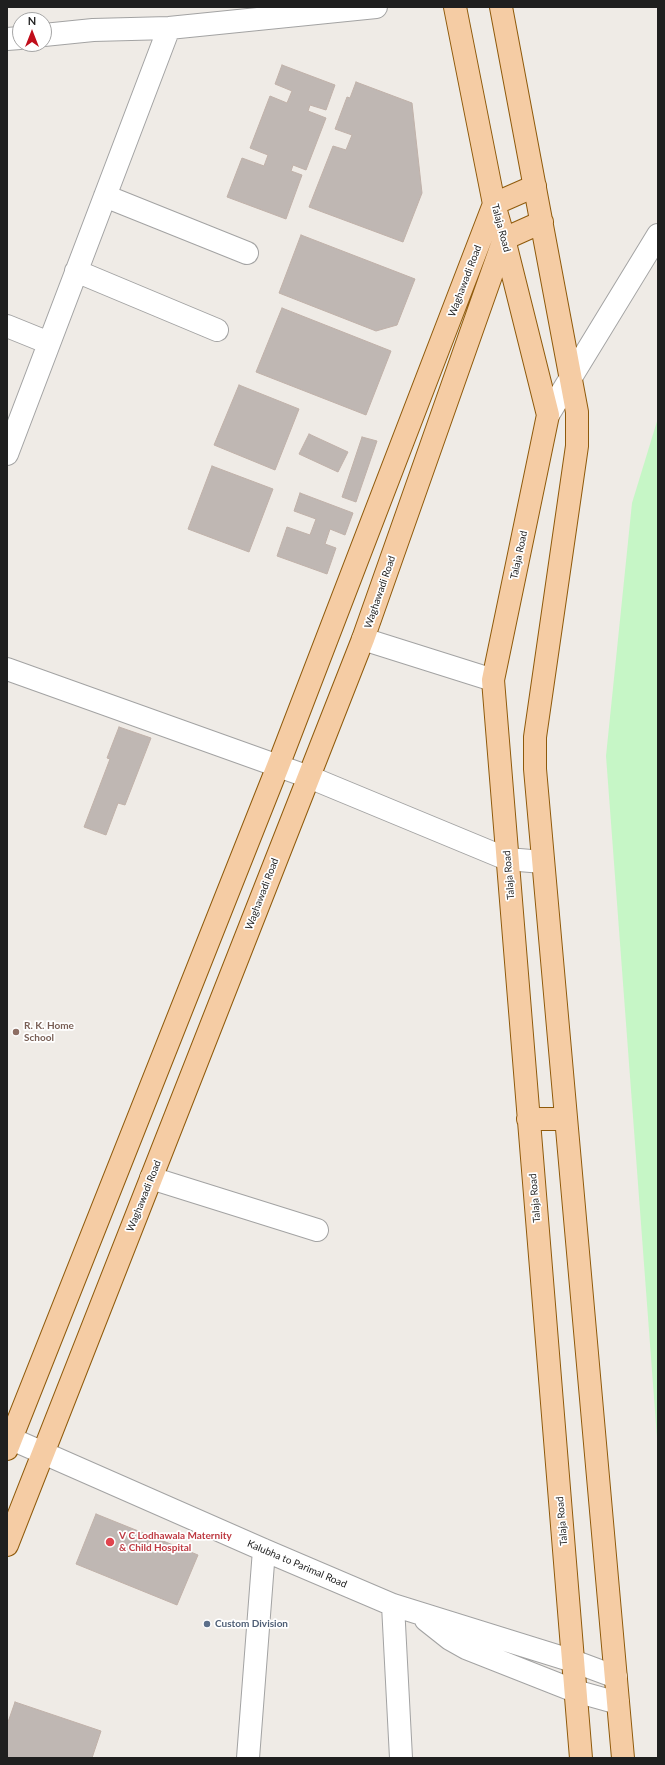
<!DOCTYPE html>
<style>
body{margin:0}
#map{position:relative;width:665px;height:1765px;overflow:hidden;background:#efebe6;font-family:Lato,sans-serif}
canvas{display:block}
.frame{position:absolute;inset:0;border:8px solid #1f1f1f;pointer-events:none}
.north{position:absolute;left:12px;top:12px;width:40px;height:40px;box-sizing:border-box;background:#fff;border:1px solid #a5a5a5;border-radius:50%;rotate:0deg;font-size:11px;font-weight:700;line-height:16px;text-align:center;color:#1f1f1f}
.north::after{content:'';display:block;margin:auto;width:14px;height:18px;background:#c00e1b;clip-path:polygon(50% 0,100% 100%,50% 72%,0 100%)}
</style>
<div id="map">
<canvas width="665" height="1765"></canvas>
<div class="frame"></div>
<div class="north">N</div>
</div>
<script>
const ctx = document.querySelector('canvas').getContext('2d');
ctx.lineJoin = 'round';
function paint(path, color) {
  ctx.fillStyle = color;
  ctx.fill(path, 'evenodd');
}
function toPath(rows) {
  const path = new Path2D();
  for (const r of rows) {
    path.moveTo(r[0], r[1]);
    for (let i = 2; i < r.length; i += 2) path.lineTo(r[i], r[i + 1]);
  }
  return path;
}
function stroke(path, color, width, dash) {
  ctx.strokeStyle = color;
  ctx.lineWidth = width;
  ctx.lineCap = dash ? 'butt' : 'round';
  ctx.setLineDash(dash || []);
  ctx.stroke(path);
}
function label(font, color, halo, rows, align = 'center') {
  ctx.font = font + ' Lato,sans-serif';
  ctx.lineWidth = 3.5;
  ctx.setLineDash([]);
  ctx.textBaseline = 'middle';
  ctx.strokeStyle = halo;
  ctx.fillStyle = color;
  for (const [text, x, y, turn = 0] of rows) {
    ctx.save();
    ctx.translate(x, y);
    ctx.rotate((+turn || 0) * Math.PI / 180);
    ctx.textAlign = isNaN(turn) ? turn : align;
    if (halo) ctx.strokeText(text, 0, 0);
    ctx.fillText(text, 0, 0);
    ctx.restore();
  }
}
paint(toPath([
 [658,418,658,1451,606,756,632,503]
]), '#c6f6c6');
const building = toPath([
 [282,65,335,85,326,110,310,105,308,111,326,118,306,170,293,165,291,171,302,175,286,219,227,197,242,158,264,166,268,155,250,148,270,96,287,103,292,91,275,84,282,65],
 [356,82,412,103,422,193,403,242,309,207,333,146,346,150,352,135,335,129,347,97,350,98,356,82],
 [301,235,415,279,397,325,376,331,279,293,301,235],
 [282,308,391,351,366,415,256,372,282,308],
 [239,385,299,409,275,470,214,445,239,385],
 [309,434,348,452,338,472,299,454,309,434],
 [362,437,377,441,356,502,342,497,362,437],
 [212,466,273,489,249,552,188,529,212,466],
 [300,493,353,513,345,535,330,529,325,544,336,548,327,574,277,556,287,527,310,535,316,519,294,511,300,493],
 [119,727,151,738,125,805,118,803,106,835,84,827,110,759,107,758,119,727],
 [96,1514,198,1555,177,1605,76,1564,96,1514],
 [15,1702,101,1731,92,1758,7,1758,7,1725,15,1702]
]);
paint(building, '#bfb7b3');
stroke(building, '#c0b1a9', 1);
const minor = toPath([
 [44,35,93,30,169,28,376,7],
 [7,39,20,38],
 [105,196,247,253],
 [76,271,217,330],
 [7,326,49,343],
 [548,415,658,235],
 [7,454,169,28],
 [363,639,493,680],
 [7,669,309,777,507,859,543,862],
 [151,1178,317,1230],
 [7,1437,264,1550,393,1605,573,1661,616,1677],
 [393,1605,401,1758],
 [426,1620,450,1639,466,1648,575,1691,618,1703],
 [248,1758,264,1550]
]);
const major = toPath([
 [455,7,494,204,504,239,548,415,493,680,581,1758],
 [501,7,577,412,577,446,535,737,535,769,623,1758],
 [528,1119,566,1119],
 [7,1449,278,766,494,204,535,186],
 [7,1545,363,639,504,239,542,222]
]);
stroke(minor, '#a3a3a3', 24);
stroke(major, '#8f5a0b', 24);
stroke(minor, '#fff', 22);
stroke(major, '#f5cca4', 22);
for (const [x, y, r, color] of [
 [16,1032,4,"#8d6e63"],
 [110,1542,5,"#e0444e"],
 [207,1624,4,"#5c6f8a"]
]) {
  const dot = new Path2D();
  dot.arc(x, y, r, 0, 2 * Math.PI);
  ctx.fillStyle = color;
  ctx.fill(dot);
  stroke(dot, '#fff', 1.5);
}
label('10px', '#1f1f1f', '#fff', [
 ["Talaja Road",501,228,75],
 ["Waghawadi Road",465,281,-69],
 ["Talaja Road",519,555,-78],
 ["Waghawadi Road",380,592,-71],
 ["Talaja Road",509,875,-95],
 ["Waghawadi Road",262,894,-69],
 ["Waghawadi Road",144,1196,-68],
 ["Talaja Road",535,1198,-95],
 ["Talaja Road",562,1521,-95],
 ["Kalubha to Parimal Road",297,1564,23]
]);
label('bold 10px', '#785e54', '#fff', [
 ["R. K. Home",24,1026],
 ["School",24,1038]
], 'left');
label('bold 10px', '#be3a42', '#fff', [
 ["V C Lodhawala Maternity",119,1536],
 ["& Child Hospital",119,1548]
], 'left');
label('bold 10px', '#4e5e75', '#fff', [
 ["Custom Division",215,1624]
], 'left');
</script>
